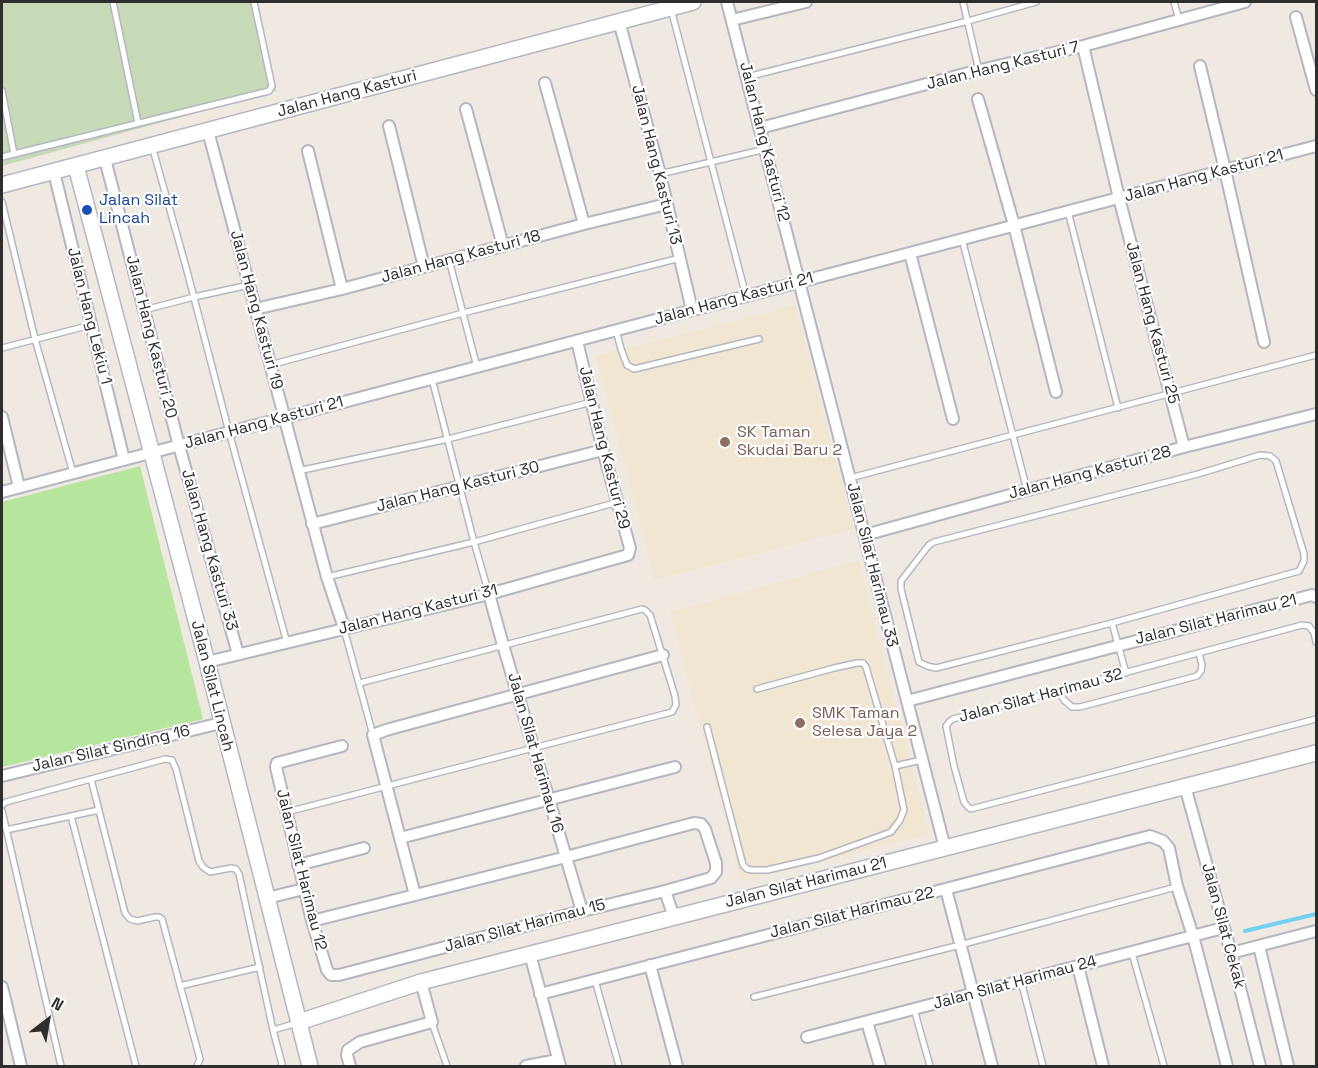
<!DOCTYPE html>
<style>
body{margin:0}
#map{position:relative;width:1318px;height:1068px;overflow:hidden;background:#efe9e1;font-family:"Space Grotesk",sans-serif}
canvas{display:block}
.frame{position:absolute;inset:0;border:3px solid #2e2e2e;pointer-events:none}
.north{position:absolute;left:18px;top:990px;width:60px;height:60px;-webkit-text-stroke:4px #fff;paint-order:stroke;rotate:31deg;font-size:16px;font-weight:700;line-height:24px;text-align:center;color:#2e2e2e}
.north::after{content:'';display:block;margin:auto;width:21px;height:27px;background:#2e2e2e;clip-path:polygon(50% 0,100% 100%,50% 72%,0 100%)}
</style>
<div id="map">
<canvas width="1318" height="1068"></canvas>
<div class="frame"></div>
<div class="north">N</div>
</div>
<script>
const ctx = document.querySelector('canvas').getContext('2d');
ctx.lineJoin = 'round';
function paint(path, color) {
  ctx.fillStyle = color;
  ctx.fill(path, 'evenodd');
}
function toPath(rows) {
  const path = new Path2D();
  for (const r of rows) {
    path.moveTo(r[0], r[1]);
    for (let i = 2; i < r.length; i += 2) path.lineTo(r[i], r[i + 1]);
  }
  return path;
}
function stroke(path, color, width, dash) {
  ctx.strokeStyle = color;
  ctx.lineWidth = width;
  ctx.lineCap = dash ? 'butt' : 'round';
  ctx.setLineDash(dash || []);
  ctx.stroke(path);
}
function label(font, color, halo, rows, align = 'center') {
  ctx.font = font + ' "Space Grotesk",sans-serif';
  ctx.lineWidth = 4.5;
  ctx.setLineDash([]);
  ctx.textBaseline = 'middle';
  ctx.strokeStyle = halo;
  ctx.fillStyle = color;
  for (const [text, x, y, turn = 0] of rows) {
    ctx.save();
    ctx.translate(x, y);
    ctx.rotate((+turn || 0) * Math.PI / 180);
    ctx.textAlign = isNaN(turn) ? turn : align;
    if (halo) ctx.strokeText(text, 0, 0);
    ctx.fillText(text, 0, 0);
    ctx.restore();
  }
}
paint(toPath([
 [795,305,854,529,655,580,596,356],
 [859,560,929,834,741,882,670,612]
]), '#f0e6d1');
paint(toPath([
 [140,466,203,719,2,767,2,502]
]), '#b6e59e');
paint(toPath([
 [2,2,258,2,276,91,2,166]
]), '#c8d9b8');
stroke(toPath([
 [1245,931,1316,914]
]), '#75cff0', 4);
const lane = toPath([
 [113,2,138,123],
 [963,2,979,71],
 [1174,2,1179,20],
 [671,9,746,296],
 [747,77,968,21,1036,2],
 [2,91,14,154],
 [152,146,186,267,229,432,287,643],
 [2,157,269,91,272,86,254,2],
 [660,174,766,149],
 [2,202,35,339,73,473],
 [1068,211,1118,408],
 [962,239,1027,490],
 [449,260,477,367],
 [144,310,194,297,249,285],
 [616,330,621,349,627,365,634,369,759,339],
 [2,348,91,325],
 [270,365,463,313,680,258],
 [432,379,474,542,489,594],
 [1260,455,1270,456,1276,461,1304,554,1304,561,1299,571,1112,623,936,668,927,666,919,662,901,589,901,581,929,545,934,542,1198,474,1260,455],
 [298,471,448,439,592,402],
 [850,478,1316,355],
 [327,577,474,542,618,502],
 [1112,623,1126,673],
 [344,629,373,735],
 [1316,642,1314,633,1309,626,1302,625,953,719,950,721,946,726,954,766,964,802,968,807,971,809,1316,719],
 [757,689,834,668,857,663,863,663,866,667,895,766],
 [1059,691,1064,700,1072,707,1080,707,1197,676,1201,671,1202,665,1199,653],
 [707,727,743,865,747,869,752,870,767,870,819,858,891,832,900,820,904,810,895,766,922,760],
 [91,779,125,913,130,919,137,921,155,917,159,917,162,919,200,1059,197,1066],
 [2,805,6,802,165,759,172,760,176,769,199,861,203,867,210,872,231,868,236,869,239,874,273,1030,282,1064,281,1066],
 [2,811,61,1066],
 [287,812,672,712,676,705,675,696,650,615,645,610,642,609,360,683],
 [71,816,136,1066],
 [6,830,99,810],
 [1132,953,1164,1066],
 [595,980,619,1066],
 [1021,981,1043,1066],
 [180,986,260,967],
 [754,997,960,945,1176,887],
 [914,1009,930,1066],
 [432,1023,447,1066],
 [273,1030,297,1023]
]);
const street = toPath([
 [727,2,945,848],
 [1296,17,1316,90],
 [732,20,806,2],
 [619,21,660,174,692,310],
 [1083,46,1119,198,1184,447],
 [1200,66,1225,170,1264,342],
 [545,83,584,224],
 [978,99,1014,225,1056,392],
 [466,109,503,246],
 [389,126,424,267],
 [760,128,972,72,1083,46,1245,2],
 [208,131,327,577,344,628],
 [308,151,342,289],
 [105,159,179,446,238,654],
 [54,172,124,460],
 [910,253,953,419],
 [255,309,342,289,584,224,667,204],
 [2,417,19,487],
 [2,492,1316,146],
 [312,524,603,450],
 [865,535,1184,447,1316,414],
 [489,594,503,645,582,911],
 [207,662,489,594,628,555,630,548,603,450,577,341],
 [907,701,1312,595,1316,597],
 [2,776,221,723],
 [1185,786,1231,953,1260,1066],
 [400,838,675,767],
 [298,865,364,848],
 [946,889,992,1066],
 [665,891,674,917],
 [415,895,373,735,386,730,663,655],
 [267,898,304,889],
 [312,921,566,857,694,823,701,824,705,829,716,863,716,872,711,878,665,891,582,911,339,975,331,975,327,970,312,921,276,767,277,763,342,746],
 [1259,946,1288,1066],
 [1231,953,1316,931],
 [530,954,560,1066],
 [650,965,677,1066],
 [1078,966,1103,1066],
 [2,987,21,1066],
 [540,994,1150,836,1163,841,1169,848,1177,886,1193,936,1227,1066],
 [867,1022,880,1066],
 [807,1037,1223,928],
 [350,1066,347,1055,348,1050,360,1042,432,1022,421,982],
 [526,1066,558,1060]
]);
const secondary = toPath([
 [76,166,207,662,310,1066],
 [2,185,693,2],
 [299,1022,421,982,1316,753]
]);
stroke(lane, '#b4b7c1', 8);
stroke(street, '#b4b7c1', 14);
stroke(secondary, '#b4b7c1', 18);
stroke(lane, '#fff', 5);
stroke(street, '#fff', 10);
stroke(secondary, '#fff', 15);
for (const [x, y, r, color] of [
 [87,210,6,"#1a4fb4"],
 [725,442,6,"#8d6e63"],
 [800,723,6,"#8d6e63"]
]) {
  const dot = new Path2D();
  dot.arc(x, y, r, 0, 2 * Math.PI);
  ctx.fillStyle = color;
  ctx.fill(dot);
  stroke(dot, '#fff', 2);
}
label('16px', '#2e2e2e', '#fff', [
 ["Jalan Hang Kasturi 7",1003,66,-14],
 ["Jalan Hang Kasturi",347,94,-15],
 ["Jalan Hang Kasturi 12",764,142,76],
 ["Jalan Hang Kasturi 13",656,165,76],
 ["Jalan Hang Kasturi 21",1204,176,-15],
 ["Jalan Hang Kasturi 18",461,257,-15],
 ["Jalan Hang Kasturi 21",734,299,-15],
 ["Jalan Hang Kasturi 19",256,310,75],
 ["Jalan Hang Lekiu 1",89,316,76],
 ["Jalan Hang Kasturi 25",1152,323,75],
 ["Jalan Hang Kasturi 20",151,337,76],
 ["Jalan Hang Kasturi 21",264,423,-15],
 ["Jalan Hang Kasturi 29",604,448,76],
 ["Jalan Hang Kasturi 28",1090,473,-15],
 ["Jalan Hang Kasturi 30",458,487,-14],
 ["Jalan Hang Kasturi 33",209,550,74],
 ["Jalan Silat Harimau 33",872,565,76],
 ["Jalan Hang Kasturi 31",418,610,-14],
 ["Jalan Silat Harimau 21",1216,620,-14],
 ["Jalan Silat Lincah",212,686,76],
 ["Jalan Silat Harimau 32",1041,696,-15],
 ["Jalan Silat Sinding 16",111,749,-13],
 ["Jalan Silat Harimau 16",535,753,74],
 ["Jalan Silat Harimau 12",301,870,76],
 ["Jalan Silat Harimau 21",806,883,-14],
 ["Jalan Silat Harimau 22",852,913,-14],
 ["Jalan Silat Harimau 15",525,926,-15],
 ["Jalan Silat Cekak",1223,926,75],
 ["Jalan Silat Harimau 24",1015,983,-15]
]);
label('16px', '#164399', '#fff', [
 ["Jalan Silat",99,201],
 ["Lincah",99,219]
], 'left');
label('16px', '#785e54', '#fff', [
 ["SK Taman",737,433],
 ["Skudai Baru 2",737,451],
 ["SMK Taman",812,714],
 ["Selesa Jaya 2",812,732]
], 'left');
</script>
